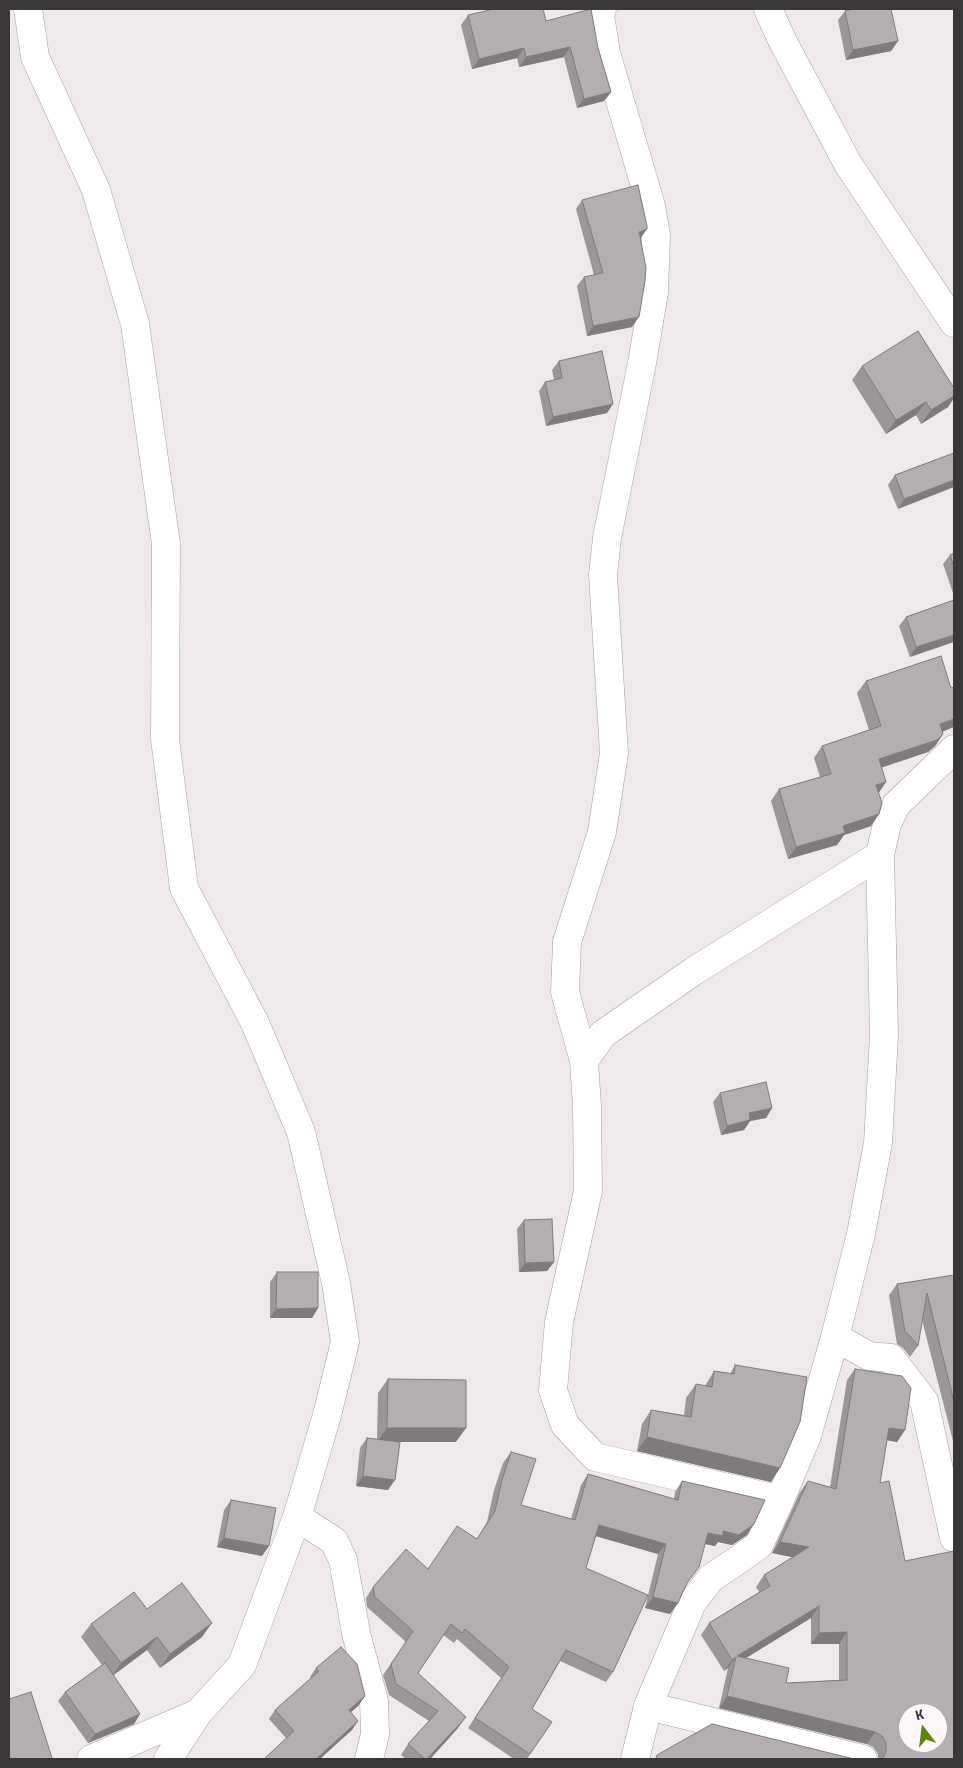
<!DOCTYPE html>
<style>
body{margin:0}
#map{position:relative;width:963px;height:1768px;overflow:hidden;background:#efe9ed;font-family:"Titillium Web",sans-serif}
canvas{display:block}
.frame{position:absolute;inset:0;border:10px solid #393738;pointer-events:none}
.north{position:absolute;left:898px;top:1703px;width:50px;height:50px;box-sizing:border-box;background:#fdf7fb;border:1px solid #afaaad;border-radius:50%;rotate:345deg;font-size:14px;font-weight:700;line-height:20px;text-align:center;color:#393738}
.north::after{content:'';display:block;margin:auto;width:18px;height:22px;background:#5b840d;clip-path:polygon(50% 0,100% 100%,50% 72%,0 100%)}
</style>
<div id="map">
<canvas width="963" height="1768"></canvas>
<div class="frame"></div>
<div class="north">K</div>
</div>
<script>
const ctx = document.querySelector('canvas').getContext('2d');
ctx.lineJoin = 'round';
function toPath(rows) {
  const path = new Path2D();
  for (const r of rows) {
    path.moveTo(r[0], r[1]);
    for (let i = 2; i < r.length; i += 2) path.lineTo(r[i], r[i + 1]);
  }
  return path;
}
function stroke(path, color, width, dash) {
  ctx.strokeStyle = color;
  ctx.lineWidth = width;
  ctx.lineCap = dash ? 'butt' : 'round';
  ctx.setLineDash(dash || []);
  ctx.stroke(path);
}
function paint(path, color) {
  ctx.fillStyle = color;
  ctx.fill(path, 'evenodd');
}
const street = toPath([
 [28,9,35,57,96,190,135,324,166,544,165,739,184,888,255,1023,301,1132,336,1283,345,1342,327,1415,297,1517,242,1665,198,1713,91,1759],
 [768,9,782,40,848,164,954,323],
 [584,1061,565,992,567,942,602,832,614,753,603,575,607,538,642,363,654,292,656,235,651,206,606,53,600,15,602,9],
 [835,1337,869,1356,891,1358,924,1401,954,1538],
 [780,1500,595,1457,565,1425,553,1390,559,1322,588,1191,587,1106,584,1061,603,1034,694,971,880,855],
 [297,1517,334,1541,343,1560,356,1633,374,1701,375,1734,369,1759],
 [648,1706,863,1759],
 [168,1759,198,1713],
 [635,1759,648,1706,692,1603,711,1578,738,1560,759,1545,780,1500,807,1436,835,1337,861,1234,878,1143,884,1035,880,855,887,824,896,805,954,749]
]);
stroke(street, '#a59fa3', 29);
stroke(street, '#fff', 28);
paint(toPath([
 [845,11,898,41,891,51,846,60,838,20],
 [468,15,546,21,598,48,611,92,604,101,577,108,564,57,519,67,517,58,472,69,461,25],
 [582,200,640,239,632,327,587,336,577,286,584,277,594,275,576,209],
 [559,361,607,413,546,426,539,391,545,382,554,380,552,370],
 [862,366,954,388,954,398,948,407,921,424,916,415,886,434,852,380],
 [954,453,898,509,888,485,895,475],
 [954,553,954,596,943,564,950,555],
 [954,600,910,657,899,626,906,617],
 [866,681,943,732,943,734,935,746,928,752,881,768,886,782,879,792,879,814,871,826,844,835,837,845,788,859,771,801,779,789,820,777,814,758,822,746,869,730,857,693],
 [720,1093,772,1108,766,1118,750,1121,744,1130,721,1135,713,1102],
 [524,1220,554,1262,547,1271,519,1272,517,1229],
 [277,1272,318,1308,312,1318,270,1318,270,1282],
 [954,1275,954,1445,922,1320,918,1346,910,1357,903,1348,897,1344,889,1295,897,1284],
 [735,1365,771,1482,637,1451,642,1424,651,1410,684,1415,686,1398,696,1384,705,1386,714,1371,730,1374],
 [855,1369,905,1430,897,1442,887,1440,880,1483,905,1561,954,1759,878,1759,878,1754,873,1747,867,1744,719,1708,728,1668,724,1671,701,1635,709,1623,759,1592,756,1587,764,1575,793,1557,772,1553,800,1492,808,1481,830,1487,847,1380],
 [811,1618,811,1644,839,1644,839,1680,786,1683,745,1658],
 [388,1379,456,1442,398,1442,388,1490,356,1486,360,1448,367,1438,377,1440,378,1393],
 [511,1452,521,1505,571,1519,581,1485,588,1474,674,1499,675,1492,682,1481,747,1535,732,1545,718,1542,715,1546,705,1544,678,1603,670,1614,645,1608,658,1554,596,1536,586,1568,613,1672,606,1682,560,1661,532,1709,552,1722,527,1759,514,1759,468,1728,501,1678,457,1639,454,1643,443,1635,418,1673,458,1728,430,1759,406,1759,401,1755,408,1744,429,1721,389,1695,383,1675,406,1642,367,1607,366,1598,373,1587,428,1568,477,1539,487,1522,494,1490,503,1463],
 [231,1500,262,1556,217,1547,224,1510],
 [147,1609,202,1637,160,1668,147,1650,113,1675,140,1714,134,1724,88,1743,58,1701,65,1692,102,1665,81,1637,91,1624],
 [316,1668,365,1696,358,1706,351,1712,352,1730,286,1738,269,1719,275,1710,311,1678,310,1677]
]), '#9b9699');
paint(toPath([
 [898,41,891,51,846,60,853,50],
 [570,47,564,57,519,67,526,57],
 [524,48,517,58,472,69,479,59],
 [611,92,604,101,577,108,584,99],
 [647,229,640,239,639,232],
 [639,317,632,327,587,336,593,326],
 [954,396,954,398,948,407,921,424,931,410],
 [926,402,916,415,886,434,896,420],
 [613,404,607,413,546,426,553,417],
 [954,480,954,487,898,509,904,499],
 [954,635,954,642,910,657,916,647],
 [954,719,954,727,932,736,940,724],
 [943,734,935,746,928,752,870,771,879,759],
 [886,782,878,794,876,785],
 [879,814,871,826,844,835,837,845,788,859,796,847,843,826],
 [772,1108,766,1118,750,1121,744,1130,721,1135,727,1126,749,1113],
 [554,1262,547,1271,519,1272,525,1263],
 [318,1308,312,1318,270,1318,276,1309],
 [387,1428,466,1428,456,1442,377,1442],
 [889,1428,905,1430,897,1442,881,1439],
 [647,1437,780,1468,771,1482,637,1451],
 [363,1476,395,1480,388,1490,356,1486],
 [754,1524,747,1535,732,1545,718,1542,715,1546,700,1543,708,1533,723,1531],
 [599,1525,666,1544,658,1554,592,1535],
 [224,1538,269,1546,262,1556,217,1547],
 [780,1542,809,1547,801,1559,772,1553],
 [653,1597,678,1603,670,1614,645,1608],
 [819,1606,811,1618,735,1665,737,1656],
 [212,1623,202,1637,160,1668,170,1654],
 [847,1632,839,1644,811,1644,819,1633],
 [157,1637,147,1650,111,1677,121,1663],
 [736,1657,728,1668,724,1671,732,1660],
 [365,1696,358,1706,343,1719,349,1710],
 [727,1696,875,1732,867,1744,719,1708],
 [140,1714,134,1724,88,1743,95,1734],
 [466,1717,458,1728,430,1759,427,1759],
 [358,1721,352,1730,320,1759,316,1759]
]), '#7e7a7d');
const building = toPath([
 [494,9,543,9,546,21,591,9,598,48,611,92,584,99,570,47,526,57,524,48,479,59,468,15,494,9],
 [854,9,891,9,898,41,853,50,845,11,854,9],
 [638,185,647,226,647,229,639,232,646,268,645,281,639,317,593,326,584,277,603,273,582,200,638,185],
 [918,331,954,388,954,396,931,410,926,402,896,420,862,366,918,331],
 [602,351,613,404,553,417,545,382,562,378,559,361,602,351],
 [954,453,954,480,904,499,895,475,954,453],
 [954,553,954,567,950,555,954,553],
 [954,600,954,635,916,647,906,617,954,600],
 [941,656,951,688,954,687,954,719,940,724,943,734,937,740,879,759,886,782,876,785,882,803,879,814,843,826,845,833,796,847,779,789,831,774,822,746,881,726,866,681,941,656],
 [766,1082,772,1108,749,1113,750,1120,727,1126,720,1093,766,1082],
 [552,1219,554,1262,525,1263,524,1220,552,1219],
 [277,1272,318,1272,318,1308,276,1309,277,1272],
 [954,1275,954,1402,927,1293,918,1346,911,1337,905,1332,897,1284,954,1275],
 [735,1365,807,1377,800,1422,780,1468,647,1437,651,1410,691,1417,696,1384,712,1387,714,1371,734,1374,735,1365],
 [855,1369,902,1376,911,1388,905,1430,889,1428,880,1483,889,1481,905,1561,954,1551,954,1759,880,1759,883,1758,886,1752,886,1743,882,1736,875,1732,727,1696,736,1657,732,1660,709,1623,770,1586,764,1575,809,1547,780,1542,808,1481,836,1489,855,1369],
 [819,1606,819,1633,847,1632,847,1680,786,1683,789,1668,737,1656,819,1606],
 [908,1713,938,1713,938,1743,908,1743,908,1713],
 [388,1379,466,1380,466,1428,387,1428,388,1379],
 [367,1438,400,1442,395,1480,363,1476,367,1438],
 [511,1452,536,1459,521,1505,575,1520,588,1474,678,1500,682,1481,765,1500,754,1524,739,1535,723,1531,723,1536,708,1533,699,1567,687,1583,678,1603,653,1597,666,1544,599,1525,586,1568,648,1595,613,1672,566,1650,532,1709,552,1722,530,1754,475,1718,509,1667,465,1629,462,1633,451,1624,418,1673,466,1717,427,1759,425,1759,408,1744,438,1711,396,1684,391,1664,413,1631,375,1597,373,1587,406,1549,428,1569,457,1526,477,1539,495,1511,502,1480,511,1452],
 [231,1500,276,1508,269,1546,224,1538,231,1500],
 [182,1583,212,1623,170,1654,157,1637,121,1663,91,1624,134,1592,147,1609,182,1583],
 [341,1647,357,1664,365,1696,349,1710,358,1721,316,1759,264,1759,294,1731,275,1710,319,1671,316,1668,341,1647],
 [105,1663,140,1714,95,1734,65,1692,105,1663],
 [31,1692,52,1758,49,1759,9,1759,9,1699,31,1692],
 [712,1724,854,1759,656,1759,657,1755,712,1724]
]);
paint(building, '#b4aeb2');
stroke(building, '#7e7a7d', 1);
</script>
